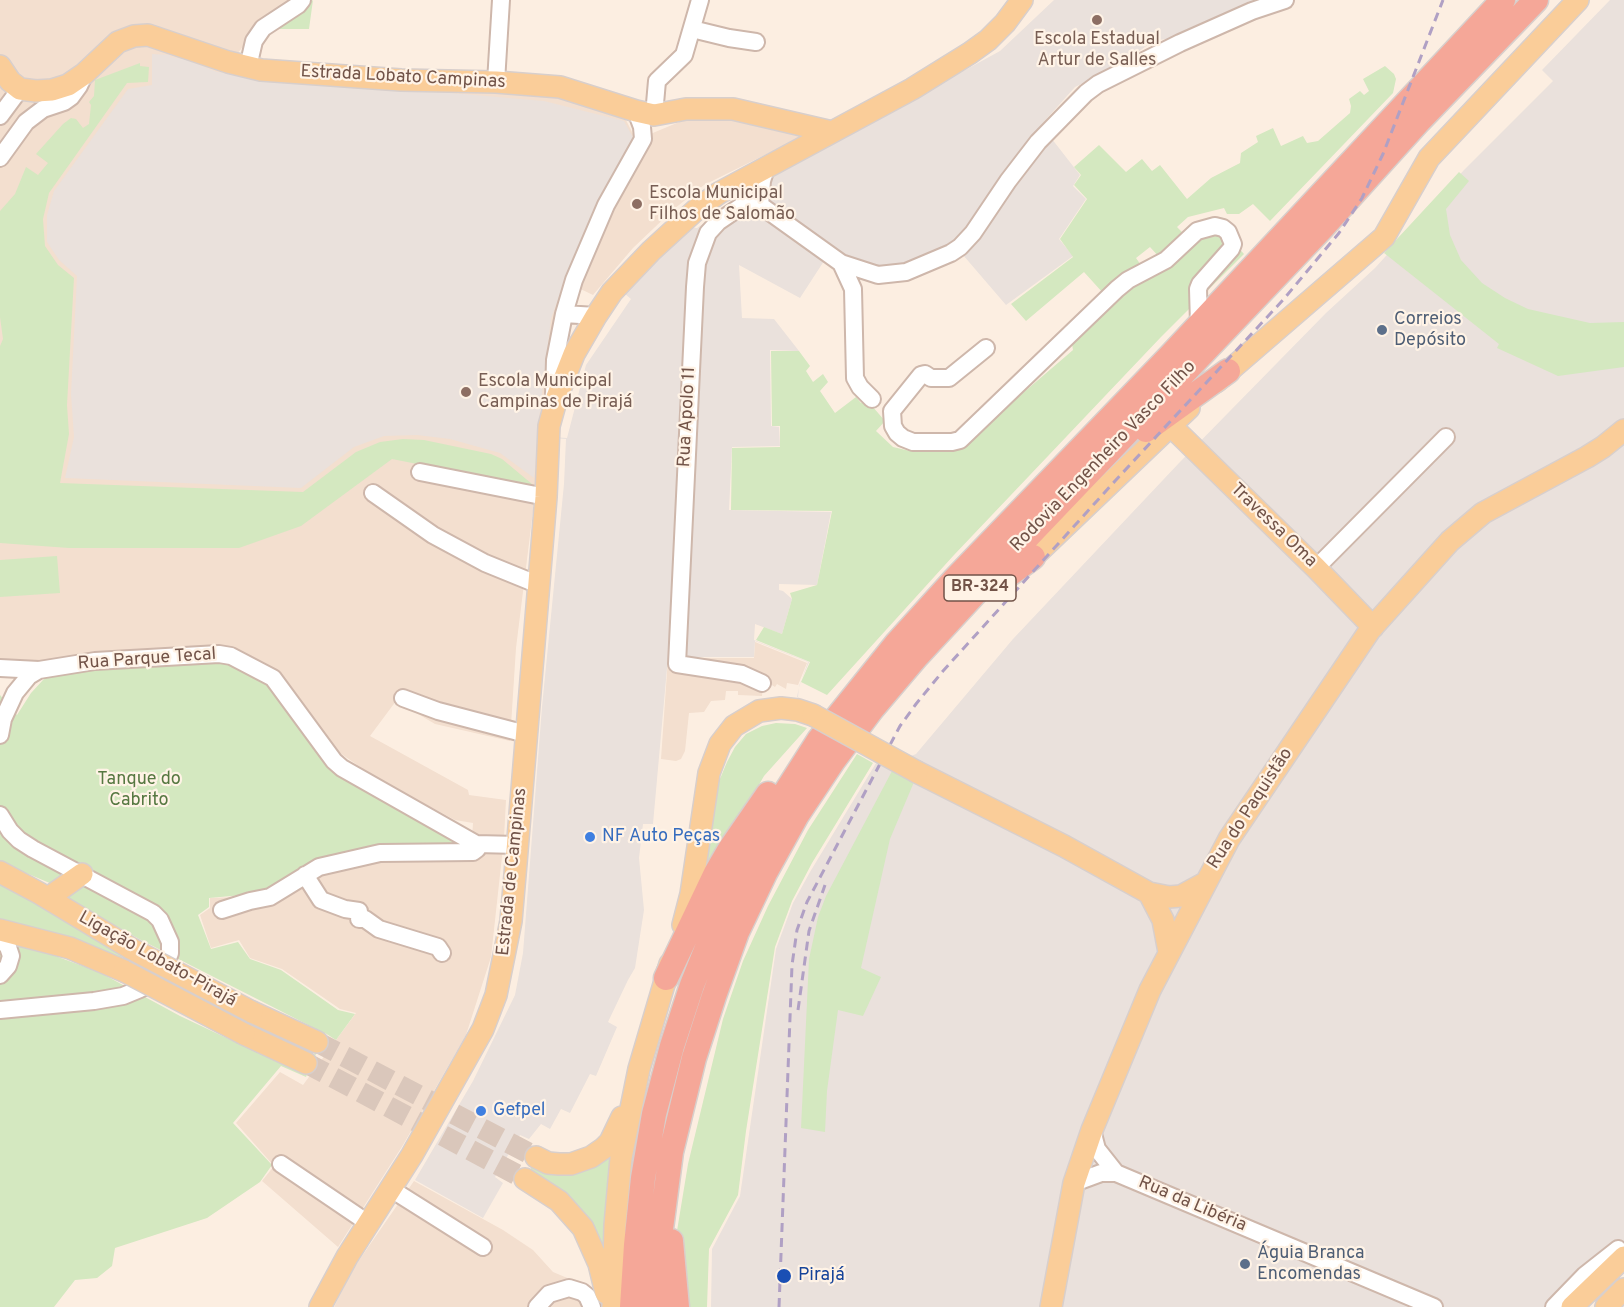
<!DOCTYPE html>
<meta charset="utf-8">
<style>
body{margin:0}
canvas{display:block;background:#fceee1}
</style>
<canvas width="1624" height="1307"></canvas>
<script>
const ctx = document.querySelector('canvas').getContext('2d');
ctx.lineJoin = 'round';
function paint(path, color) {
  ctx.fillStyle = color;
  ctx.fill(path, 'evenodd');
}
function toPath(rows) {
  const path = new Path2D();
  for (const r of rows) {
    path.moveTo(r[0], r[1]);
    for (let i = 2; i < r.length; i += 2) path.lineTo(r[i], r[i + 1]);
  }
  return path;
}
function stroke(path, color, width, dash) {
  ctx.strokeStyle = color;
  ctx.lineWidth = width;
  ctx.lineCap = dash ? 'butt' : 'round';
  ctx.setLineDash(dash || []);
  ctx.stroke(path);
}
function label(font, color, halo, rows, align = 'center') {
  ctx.font = font + ' Overpass,sans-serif';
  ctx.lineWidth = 4.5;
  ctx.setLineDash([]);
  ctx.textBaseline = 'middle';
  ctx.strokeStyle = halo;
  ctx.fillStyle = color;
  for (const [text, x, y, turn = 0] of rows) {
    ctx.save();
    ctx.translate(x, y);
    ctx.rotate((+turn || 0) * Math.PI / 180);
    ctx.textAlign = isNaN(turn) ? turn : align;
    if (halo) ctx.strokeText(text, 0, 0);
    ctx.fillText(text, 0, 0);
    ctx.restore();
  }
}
paint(toPath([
 [0,0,299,0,253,35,236,55,155,28,82,71,34,85,12,72,0,55],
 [147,42,226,69,555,93,623,114,636,140,696,115,723,115,800,133,801,137,704,185,674,209,633,248,593,295,566,282,559,305,540,427,534,503,516,648,510,741,435,724,396,701,370,736,468,790,469,795,506,800,504,838,491,957,466,1035,403,1145,338,1247,262,1181,274,1166,236,1123,280,1072,303,1085,356,1013,340,1009,282,969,250,958,239,940,211,948,200,915,210,908,210,898,239,897,320,862,484,856,485,838,472,838,473,823,455,820,376,778,330,746,281,673,223,646,45,661,0,663,0,76,18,101,119,49],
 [755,642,807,663,798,685,787,683,786,689,777,684,775,687,767,682,763,686,762,696,738,695,738,691,726,691,725,700,711,701,704,712,689,713,685,751,681,759,676,761,661,759,668,658,754,658],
 [414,1181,503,1230,533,1250,553,1272,577,1282,596,1307,334,1307,353,1269]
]), '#f3dfcf');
paint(toPath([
 [1054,0,1268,0,1172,38,1153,41,1119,66,1075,87,1041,125,1080,175,1073,186,1086,199,1059,239,1073,256,1006,305,963,255,919,274,887,284,824,261,800,298,739,265,742,318,774,319,799,351,770,350,771,426,779,427,780,446,732,447,729,510,831,512,817,585,779,584,779,590,783,591,792,599,782,634,755,624,754,640,809,662,799,686,798,697,911,756,916,754,1013,639,1179,463,1326,313,1375,268,1464,170,1553,81,1542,70,1610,0,1624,0,1624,1253,1570,1307,711,1307,712,1249,740,1196,776,949,793,903,810,872,887,745,797,697,799,687,808,662,755,641,754,657,668,657,653,824,643,824,639,858,644,910,635,968,628,980,608,1022,617,1027,596,1076,590,1074,570,1113,561,1109,550,1129,541,1124,529,1139,520,1135,495,1177,503,1183,483,1218,415,1180,473,1081,515,995,523,953,542,707,564,484,566,439,538,437,534,478,500,453,450,439,417,435,384,436,354,447,301,488,65,478,74,437,71,394,77,276,59,260,47,242,47,215,54,191,128,89,152,85,152,54,170,55,170,57,184,59,217,72,240,75,544,101,624,121,634,139,569,268,551,319,537,436,567,438,586,365,631,299,624,293,686,227,697,228,770,177,1000,51]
]), '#eae1dc');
paint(toPath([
 [313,0,309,29,279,29],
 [140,63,140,66,149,67,148,82,127,83,49,193,43,219,45,246,58,265,74,278,67,405,69,434,60,483,303,492,356,452,380,442,403,439,424,440,491,454,502,459,532,484,532,490,488,478,392,459,301,526,239,548,69,548,0,543,0,346,3,339,0,317,0,211,15,194,26,167,38,175,48,163,36,154,63,124,71,118,76,119,83,128,89,124,91,105,89,102,94,96,95,80],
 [1385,66,1394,74,1396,79,1393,93,1270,221,1253,204,1239,214,1227,214,1224,208,1188,217,1177,227,1184,234,1160,258,1150,247,1136,258,1143,268,1103,293,1084,272,1026,321,1011,304,1073,257,1060,239,1087,199,1074,185,1081,175,1074,167,1099,145,1126,172,1142,159,1152,171,1160,165,1187,199,1211,178,1240,163,1241,153,1258,142,1256,136,1273,128,1281,146,1303,136,1307,143,1318,141,1350,113,1351,106,1349,99,1360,91,1364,95,1369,91,1363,79],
 [1459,172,1469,181,1446,209,1450,235,1461,260,1482,283,1505,298,1528,309,1590,323,1624,322,1624,367,1558,376,1497,348,1499,344,1384,253],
 [1222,230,1244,254,1161,337,954,555,827,695,801,682,810,662,756,640,764,627,782,634,792,599,790,593,817,585,832,511,731,510,732,448,780,447,780,426,772,426,771,351,799,351,810,366,806,371,813,382,823,374,828,382,820,391,835,413,856,397,861,403,866,399,885,421,876,431,893,447,910,451,957,447,966,442,1073,350,1071,338,1119,291,1192,240],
 [57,556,60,593,0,597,0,560],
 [227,662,268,682,333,769,462,841,459,847,424,844,364,847,320,861,265,893,209,898,209,907,198,915,211,949,238,942,250,959,281,970,338,1010,355,1014,336,1040,325,1033,306,1077,281,1066,233,1123,272,1165,260,1182,207,1218,115,1248,112,1266,97,1278,75,1280,54,1307,0,1307,0,942,39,950,99,972,180,1016,305,1075,324,1033,139,939,72,901,52,884,0,862,0,695,17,715,31,693,43,680,53,674,99,666],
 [776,723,795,724,807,728,764,776,722,849,698,897,717,786,727,762,735,747,746,734,762,726],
 [857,754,873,763,812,863,792,901,775,947,746,1131,738,1195,709,1249,707,1307,684,1307,675,1243,688,1164,723,1019,743,961,768,906,808,830],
 [892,771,914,782,890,839,861,968,881,977,863,1016,838,1010,827,1091,825,1132,801,1128,809,959,818,917,826,896],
 [0,882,124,953,119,961,0,923],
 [615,1145,607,1200,606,1245,603,1246,592,1225,529,1172,533,1164]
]), '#d4e8c0');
stroke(toPath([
 [317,1042,536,1157],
 [306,1063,525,1179]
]), '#dac7bb', 21, [21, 10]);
const minor = toPath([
 [692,29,729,38,756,42],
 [248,67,254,41,263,28,298,5,302,0],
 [496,82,501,0],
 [654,115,657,81,684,55,700,0],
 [0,116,20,89],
 [0,158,26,122,43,109,64,102,71,97,79,86,84,75],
 [766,168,762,181,760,205,841,263,878,275,906,272,951,253,960,247,973,233,1008,181,1038,142,1086,93,1098,84,1180,43,1252,11,1285,0],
 [760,205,753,204,740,207,718,222,708,233,697,263,695,287,677,664,742,674,762,683],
 [841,263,853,289,855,378,860,387,872,399],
 [564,314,596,316],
 [986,348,949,378,931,378,925,374,921,375,892,411,893,426,897,433,903,438,913,442,952,442,960,440,1117,289,1128,280,1166,260,1197,231,1215,226,1223,228,1228,232,1233,244,1231,249,1200,284,1198,289,1199,324],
 [554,396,555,360,564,314,574,280,606,205,643,139,642,127,636,111],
 [420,472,546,497],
 [373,493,433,535,485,563,539,585],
 [1316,568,1446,437],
 [0,668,39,670,95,661,219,654,231,656,273,678,334,761,342,768,476,844,518,845],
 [403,698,438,711,526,734],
 [0,735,3,719,15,693,29,676,39,670],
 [0,815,10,831,19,840,33,849,153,913,160,920,170,942,170,953,162,973,153,983,140,989,123,996,94,1001,0,1010],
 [305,875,321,900,345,909,359,911,359,919,365,919,379,929,438,947,442,953],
 [222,910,250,901,270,897,319,867,380,853,473,852,477,849,476,844],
 [0,938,8,947,11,956,8,966,0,975],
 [1092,1130,1097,1149,1116,1173],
 [281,1164,368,1223],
 [1074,1183,1101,1173,1116,1173,1434,1307],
 [391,1189,483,1247],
 [537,1307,549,1294,569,1288,582,1292,587,1296,592,1307],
 [1554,1307,1585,1275,1618,1249]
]);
const major = toPath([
 [0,66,10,81,20,89,36,91,52,90,68,85,84,74,118,42,134,36,148,35,228,62,261,70,401,80,496,82,560,87,636,111,654,115,686,109,733,109,832,132],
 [1216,382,1384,237,1429,158,1578,0],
 [1171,426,1316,568,1373,627],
 [1033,557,1189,408],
 [917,772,1064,846,1149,893,1169,897,1181,896,1205,883],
 [0,872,39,893,132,949],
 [1149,893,1163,920,1169,952],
 [48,898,82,874],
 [683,925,691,894,709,773,720,744,734,726,759,711,781,708,798,710,813,715],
 [0,930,70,948,124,971],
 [252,1012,317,1042],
 [244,1034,306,1063],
 [536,1157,548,1163,559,1164,571,1164,591,1157,604,1148,610,1142,622,1117],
 [525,1179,559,1201,583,1228,599,1264,606,1293],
 [320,1307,347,1257,412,1155,483,1029,496,995,511,921,516,863,546,497,549,426,557,397,574,354,596,316,612,292,651,251,698,208,719,193,912,89,970,53,988,40,1005,23,1022,0],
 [613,1307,615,1225,621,1158,639,1069,670,964],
 [1051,1307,1074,1183,1092,1130,1150,990,1229,839,1370,630,1450,541,1483,513,1587,457,1603,447,1624,430],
 [1572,1307,1624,1257],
 [1606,1307,1624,1289]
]);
const highway = toPath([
 [1146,430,1228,371],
 [1000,581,1033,557],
 [666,978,716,873,730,849,768,794],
 [671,1241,677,1307],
 [632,1307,636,1245,643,1178,654,1114,672,1046,692,985,717,923,746,861,778,804,819,740,897,643,955,579,1171,355,1503,0],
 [655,1307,659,1244,671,1152,694,1058,714,996,737,932,765,873,797,815,833,761,872,709,917,656,1014,551,1323,227,1419,121,1536,0]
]);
stroke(minor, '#ceb7ab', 20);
stroke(major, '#d8cfcc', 24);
stroke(highway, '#d8cfcc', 27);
stroke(minor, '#fff', 16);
stroke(major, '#facd99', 21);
stroke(highway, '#f5a798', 24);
stroke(toPath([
 [798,1010,809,931,825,885],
 [779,1307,792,965,797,930,807,902,900,726,916,704,943,671,1115,481,1283,300,1339,233,1362,198,1383,154,1443,0]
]), '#b0a0c4', 3, [9, 6]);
const majorBridge = toPath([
 [813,715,917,772],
 [132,949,252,1012],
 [124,971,244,1034]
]);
stroke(majorBridge, '#d8cfcc', 24, []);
stroke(majorBridge, '#facd99', 21);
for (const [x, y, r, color] of [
 [1097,20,6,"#8d6e63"],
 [637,204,6,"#8d6e63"],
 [1382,330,6,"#5c6f8a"],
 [466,392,6,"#8d6e63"],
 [590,837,6,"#3f7fe0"],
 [481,1111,6,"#3f7fe0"],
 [1245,1264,6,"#5c6f8a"],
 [784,1276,8,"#1a4fb4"]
]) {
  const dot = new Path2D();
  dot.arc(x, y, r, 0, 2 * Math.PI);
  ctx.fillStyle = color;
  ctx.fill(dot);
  stroke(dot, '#fff3e6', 2);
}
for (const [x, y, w] of [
 [980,588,72]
]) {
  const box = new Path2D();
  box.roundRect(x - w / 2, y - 13, w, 26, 4.5);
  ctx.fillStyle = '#fff3e6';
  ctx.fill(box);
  stroke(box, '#725348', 1.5);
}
label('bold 16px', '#725348', null, [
 ["BR-324",980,588]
]);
label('18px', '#785e54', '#fff3e6', [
 ["Escola Estadual",1097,40,"center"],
 ["Artur de Salles",1097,61,"center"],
 ["Escola Municipal",649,194],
 ["Filhos de Salomão",649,215],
 ["Escola Municipal",478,382],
 ["Campinas de Pirajá",478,403]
], 'left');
label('18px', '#725348', '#fff3e6', [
 ["Estrada Lobato Campinas",403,78,3],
 ["Rua Apolo 11",688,417,-87],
 ["Rodovia Engenheiro Vasco Filho",1104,457,-46],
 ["Travessa Oma",1273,526,44],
 ["Rua Parque Tecal",147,660,-4],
 ["Rua do Paquistão",1251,809,-57],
 ["Estrada de Campinas",513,872,-84],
 ["Ligação Lobato-Pirajá",157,960,29],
 ["Rua da Libéria",1192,1205,23]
]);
label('18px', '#4e5e75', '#fff3e6', [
 ["Correios",1394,320],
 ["Depósito",1394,341],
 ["Águia Branca",1257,1254],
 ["Encomendas",1257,1275]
], 'left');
label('18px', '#567841', '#fff3e6', [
 ["Tanque do",139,780],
 ["Cabrito",139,801]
]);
label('18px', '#366cbe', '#fff3e6', [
 ["NF Auto Peças",602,837],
 ["Gefpel",493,1111]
], 'left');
label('18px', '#164399', '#fff3e6', [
 ["Pirajá",798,1276]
], 'left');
</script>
